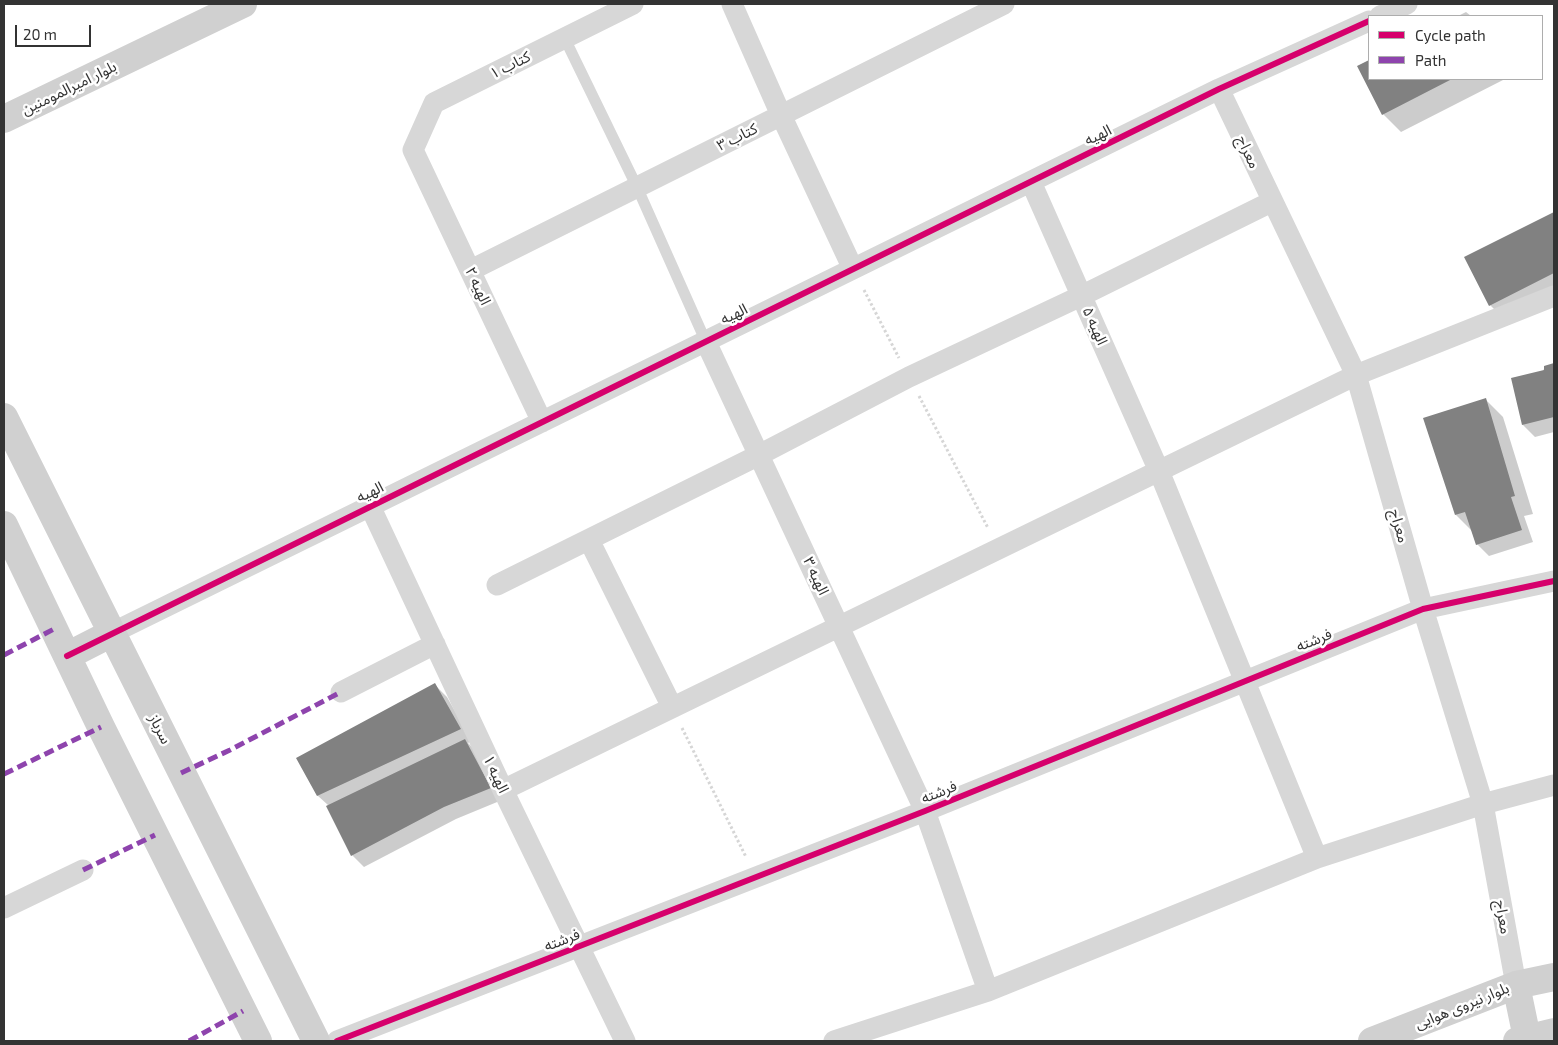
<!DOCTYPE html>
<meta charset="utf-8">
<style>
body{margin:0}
#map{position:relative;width:1558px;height:1045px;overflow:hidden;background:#fff;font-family:"Exo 2",sans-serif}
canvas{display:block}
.frame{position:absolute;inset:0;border:5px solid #333;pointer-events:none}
.legend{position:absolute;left:1368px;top:15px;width:175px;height:65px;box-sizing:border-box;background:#fff;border:1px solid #adadad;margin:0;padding:6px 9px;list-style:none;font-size:15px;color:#333}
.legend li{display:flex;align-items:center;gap:10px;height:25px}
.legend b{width:25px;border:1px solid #adadad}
.scale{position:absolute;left:15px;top:25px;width:76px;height:22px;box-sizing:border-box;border:2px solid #333;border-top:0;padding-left:6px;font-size:15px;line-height:18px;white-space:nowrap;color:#333;-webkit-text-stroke:4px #fff;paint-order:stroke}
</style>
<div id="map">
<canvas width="1558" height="1045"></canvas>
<div class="frame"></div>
<ul class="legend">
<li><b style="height:6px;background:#d6006c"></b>Cycle path</li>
<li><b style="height:6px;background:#8e44ad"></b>Path</li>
</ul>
<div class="scale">20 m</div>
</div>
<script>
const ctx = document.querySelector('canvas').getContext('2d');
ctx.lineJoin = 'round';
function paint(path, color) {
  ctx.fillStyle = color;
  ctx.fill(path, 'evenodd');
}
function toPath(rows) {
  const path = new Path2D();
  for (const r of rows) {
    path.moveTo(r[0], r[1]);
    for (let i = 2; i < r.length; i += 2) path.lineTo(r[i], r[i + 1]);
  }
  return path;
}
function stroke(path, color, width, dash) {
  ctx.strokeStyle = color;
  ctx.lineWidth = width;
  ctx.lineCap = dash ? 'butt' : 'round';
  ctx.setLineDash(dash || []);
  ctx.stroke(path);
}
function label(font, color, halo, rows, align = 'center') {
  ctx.font = font + ' "Exo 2","Noto Sans Arabic",sans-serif';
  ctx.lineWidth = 5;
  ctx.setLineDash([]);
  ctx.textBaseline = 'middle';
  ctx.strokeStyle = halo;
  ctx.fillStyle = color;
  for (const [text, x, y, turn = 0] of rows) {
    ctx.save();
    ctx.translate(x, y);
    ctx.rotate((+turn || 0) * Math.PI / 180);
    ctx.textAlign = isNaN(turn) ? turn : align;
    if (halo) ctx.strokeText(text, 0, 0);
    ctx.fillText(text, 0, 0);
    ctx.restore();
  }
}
paint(toPath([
 [1466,12,1471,16,1458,16],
 [1369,61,1369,79,1505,79,1401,132,1383,114,1359,66],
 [1554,213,1554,300,1508,323,1490,305,1466,258],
 [1554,365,1554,432,1535,437,1523,425,1545,366],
 [1485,399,1503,417,1533,514,1524,516,1533,542,1489,556,1477,544,1473,532,1456,515],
 [435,685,447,697,472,741,468,743,477,752,502,800,456,819,364,867,352,855,328,805,318,796,298,758]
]), '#0003');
paint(toPath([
 [1369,60,1369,79,1452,79,1382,115,1357,66],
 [1554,212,1554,273,1489,306,1464,257],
 [1554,363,1554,417,1522,425,1511,378,1544,370,1544,366],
 [1486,398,1515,496,1511,497,1522,530,1476,545,1465,512,1455,515,1423,418],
 [435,683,461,729,317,796,296,758],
 [465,739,491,788,444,807,351,856,326,806]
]), '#818181');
stroke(toPath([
 [864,290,899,358],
 [919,396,988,528],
 [682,728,746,857]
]), '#d6d6d6', 3, [2.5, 2.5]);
stroke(toPath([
 [565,39,637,187,706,342]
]), '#d7d7d7', 11);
stroke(toPath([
 [732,4,781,115,853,269],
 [1380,16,1407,4],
 [1219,89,1356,375,1423,609,1483,804,1516,985],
 [1031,182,1159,471,1317,858],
 [471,270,1004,4],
 [706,342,925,811,988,991],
 [542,422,413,150,434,103,633,4],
 [370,506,503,790,625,1041],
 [589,540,672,707],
 [497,585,759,455,909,377,1081,296,1271,202],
 [112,633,1219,89,1369,21],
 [341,692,435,644],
 [503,790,1356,375,1554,296],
 [4,908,83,870],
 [337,1041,925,811,1423,609,1554,581],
 [834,1041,988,991,1317,858,1483,804,1554,785]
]), '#d7d7d7', 21);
stroke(toPath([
 [4,119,243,4],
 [4,417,316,1041],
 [4,525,101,727,258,1041],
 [67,656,112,633],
 [1516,985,1527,1038],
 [1372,1041,1516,985,1554,977],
 [1517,1041,1554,1032]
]), '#d0d0d0', 28);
stroke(toPath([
 [4,655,54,629],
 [181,773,230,750,341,692],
 [4,774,101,727],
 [83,870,155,835],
 [189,1041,243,1011]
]), '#8e44ad', 5, [10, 5]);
stroke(toPath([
 [67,656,1219,89,1369,21],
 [337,1041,925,811,1423,609,1554,581]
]), '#d6006c', 6);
label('15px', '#333', '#fff', [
 ["کتاب ۱",510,65,-26],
 ["بلوار امیرالمومنین",69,88,-26],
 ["الهیه",1098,135,-26],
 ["کتاب ۳",737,137,-26],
 ["معراج",1248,152,65],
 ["الهیه ۲",478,286,65],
 ["الهیه",734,314,-26],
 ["الهیه ۵",1095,326,66],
 ["الهیه",370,492,-26],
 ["معراج",1399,526,74],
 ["الهیه ۳",816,576,65],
 ["فرشته",1314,640,-22],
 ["سرباز",160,729,63],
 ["الهیه ۱",496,774,65],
 ["فرشته",939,792,-22],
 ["معراج",1503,917,80],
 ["فرشته",562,940,-21],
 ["بلوار نیروی هوایی",1462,1006,-22]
]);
</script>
